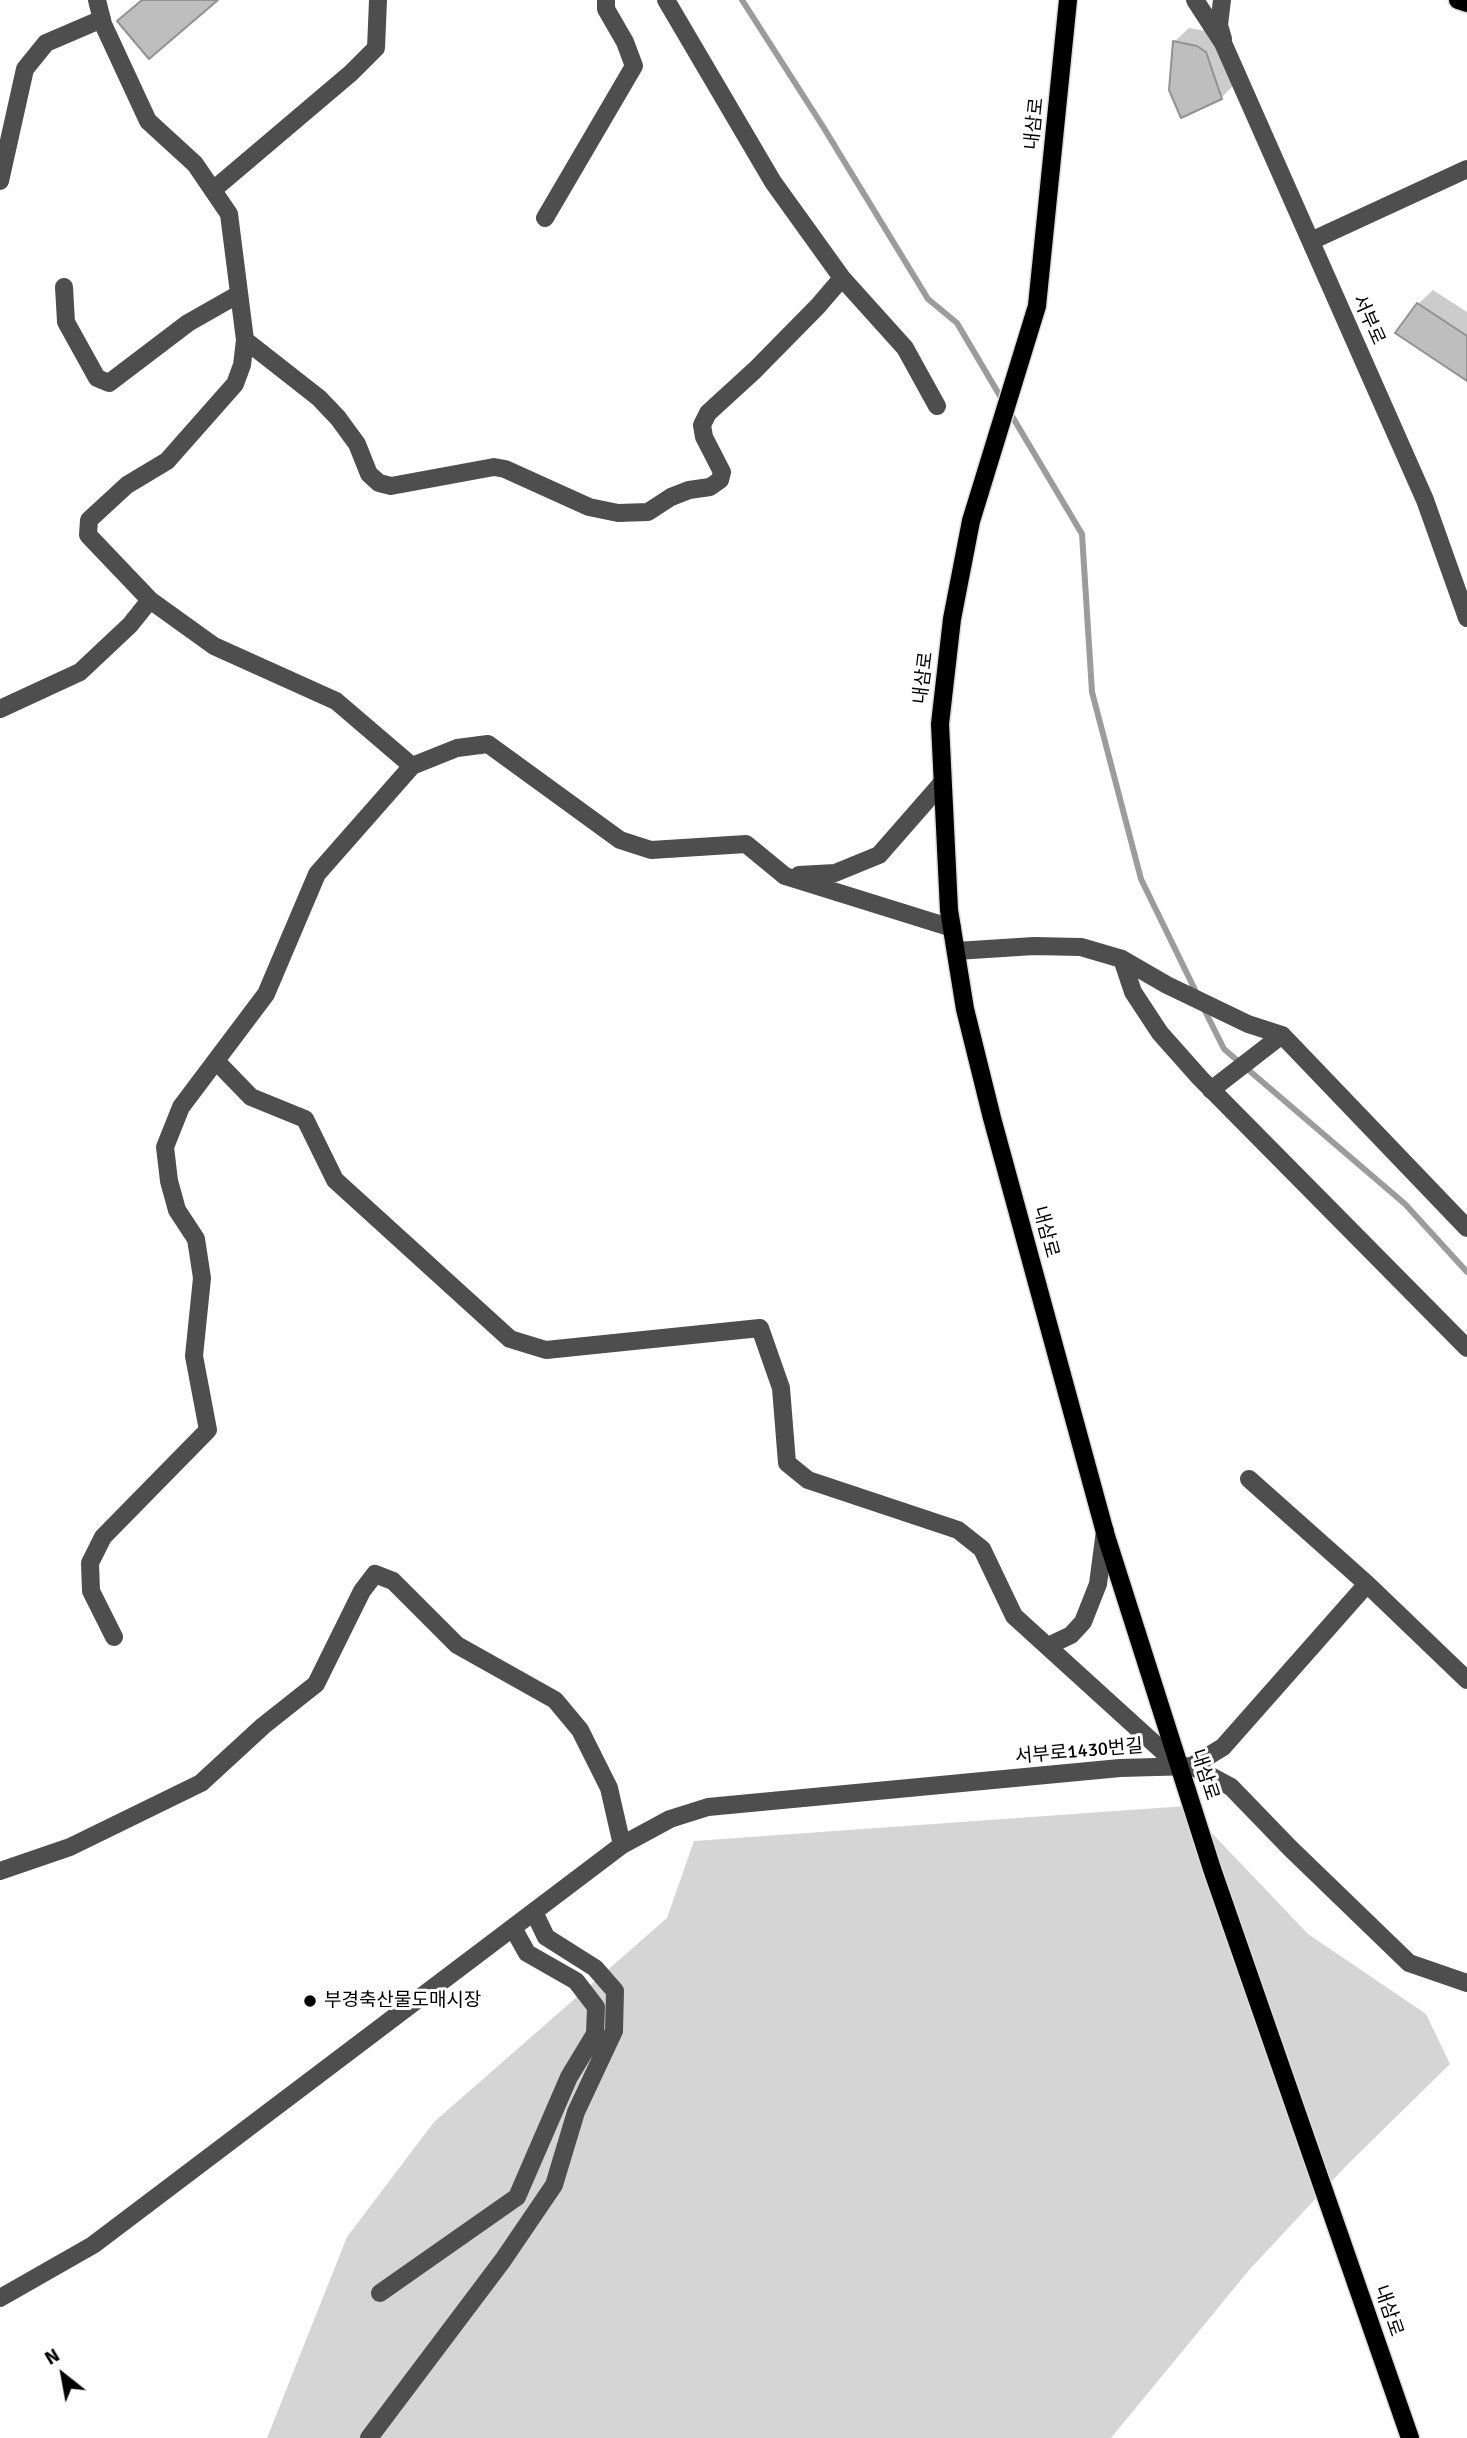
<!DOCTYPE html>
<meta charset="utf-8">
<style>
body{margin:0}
#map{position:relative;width:1467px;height:2438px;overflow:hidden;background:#fff;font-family:Signika,sans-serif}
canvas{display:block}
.north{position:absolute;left:28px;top:2340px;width:70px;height:70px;-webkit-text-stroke:5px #fff;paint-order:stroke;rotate:329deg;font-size:19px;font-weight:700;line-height:28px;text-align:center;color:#000}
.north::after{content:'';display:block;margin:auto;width:24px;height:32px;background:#000;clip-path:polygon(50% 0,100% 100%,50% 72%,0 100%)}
</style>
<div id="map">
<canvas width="1467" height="2438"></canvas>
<div class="north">N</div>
</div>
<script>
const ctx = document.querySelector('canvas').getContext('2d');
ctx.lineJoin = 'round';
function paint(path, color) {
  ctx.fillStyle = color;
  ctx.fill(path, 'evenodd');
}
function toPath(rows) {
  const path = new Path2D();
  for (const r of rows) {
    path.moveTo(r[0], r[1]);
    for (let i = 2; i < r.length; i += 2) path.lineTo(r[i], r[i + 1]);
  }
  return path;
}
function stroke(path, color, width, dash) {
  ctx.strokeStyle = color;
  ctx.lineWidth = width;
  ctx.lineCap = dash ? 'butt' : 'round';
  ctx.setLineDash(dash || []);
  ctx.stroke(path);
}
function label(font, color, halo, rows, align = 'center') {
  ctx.font = font + ' Signika,"Noto Sans KR",sans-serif';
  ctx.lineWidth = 6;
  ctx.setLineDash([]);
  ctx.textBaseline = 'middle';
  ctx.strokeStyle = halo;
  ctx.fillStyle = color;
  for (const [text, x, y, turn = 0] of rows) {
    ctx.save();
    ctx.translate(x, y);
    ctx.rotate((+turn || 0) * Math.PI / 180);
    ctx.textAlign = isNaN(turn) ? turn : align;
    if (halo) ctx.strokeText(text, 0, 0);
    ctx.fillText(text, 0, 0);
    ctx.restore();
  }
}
paint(toPath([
 [1186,1806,1308,1934,1426,2014,1450,2064,1347,2165,1250,2269,1111,2438,267,2438,347,2237,434,2122,667,1918,694,1841]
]), '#d5d5d5');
paint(toPath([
 [1189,28,1212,32,1236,83,1221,98,1174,42],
 [1433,290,1467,312,1467,379,1418,304]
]), '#0003');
stroke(toPath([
 [742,0,822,125,928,299,957,323,1003,401],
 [1009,411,1082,534,1092,692,1141,879,1197,994],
 [1203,1007,1224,1049,1405,1204,1467,1272]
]), '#9c9c9c', 6);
const building = toPath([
 [142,0,218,0,149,59,117,21,142,0],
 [1173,41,1197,46,1206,52,1222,99,1181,118,1169,90,1173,41],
 [1417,303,1467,336,1467,381,1395,333,1417,303]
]);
paint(building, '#bebebe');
stroke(building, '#929292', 2);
const major = toPath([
 [1068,0,1037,306,971,521,952,619,940,724,949,910,965,1009,992,1118,1106,1536,1212,1869,1410,2438],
 [1458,0,1467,3]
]);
stroke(major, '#dbdbdb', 21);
stroke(toPath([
 [97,0,103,24,148,121,195,164,229,214,245,340,242,365,235,384,167,461,127,485,89,520,88,535,150,600,214,646,336,701,412,766,457,748,488,744,620,840,651,850,746,844,785,876,952,928],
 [666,0,773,182,842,278,905,348,937,406],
 [1195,0,1223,43,1425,500,1467,618],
 [1222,0,1219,25,1223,39],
 [0,181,25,69,46,43,102,19],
 [213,190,351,73,376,48,378,0],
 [545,218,634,66,625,42,606,9,606,0],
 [1311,241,1467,169],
 [64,287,66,322,97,378,109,383,188,323,239,294],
 [245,340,319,398,338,418,357,444,369,474,379,483,391,486,494,467,505,469,589,507,618,513,648,512,671,497,689,490,710,487,720,480,722,472,704,437,702,425,708,413,755,370,818,306,842,278],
 [0,709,80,672,130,625,150,600],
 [799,875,835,873,879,855,942,783],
 [956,951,1034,946,1081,947,1122,959,1167,985,1248,1024,1282,1035,1467,1228],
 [1122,959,1133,992,1160,1033,1200,1078,1467,1348],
 [216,1061,251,1097,305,1119,335,1180,510,1339,546,1350,760,1328,781,1388,787,1463,808,1480,958,1530,982,1549,1014,1616,1179,1766],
 [1211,1090,1282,1035],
 [1249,1479,1367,1584,1467,1680],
 [114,1637,91,1591,90,1563,103,1537,208,1430,194,1356,202,1278,196,1239,177,1210,169,1181,165,1147,181,1107,266,994,317,874,412,766],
 [1048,1646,1071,1635,1083,1622,1098,1584,1105,1531],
 [1192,1766,1223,1747,1367,1584],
 [0,1871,70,1847,201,1783,263,1726,316,1684,362,1591,375,1574,393,1581,457,1645,555,1700,580,1730,609,1788,622,1845],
 [380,2293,517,2197,569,2077,595,2034,596,2007,576,1981,527,1953,513,1928],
 [0,2298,93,2245,622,1845,670,1819,708,1807,1120,1768,1192,1766,1231,1787,1290,1848,1409,1963,1467,1983],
 [369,2438,503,2260,554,2185,576,2112,614,2031,615,1991,595,1968,546,1937,534,1912]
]), '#4e4e4e', 18);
stroke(major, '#000', 18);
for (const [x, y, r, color] of [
 [310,2001,7,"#000"]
]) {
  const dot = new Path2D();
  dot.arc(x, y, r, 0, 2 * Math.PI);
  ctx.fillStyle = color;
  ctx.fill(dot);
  stroke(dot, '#fff', 2.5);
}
label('19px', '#000', '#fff', [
 ["내삼로",1035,124,-84],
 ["서부로",1368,320,66],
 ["내삼로",924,678,-83],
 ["내삼로",1045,1232,75],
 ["서부로1430번길",1079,1752,-5],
 ["내삼로",1204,1775,72],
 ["내삼로",1388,2311,71]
]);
label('19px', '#000', '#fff', [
 ["부경축산물도매시장",324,2001]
], 'left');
</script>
